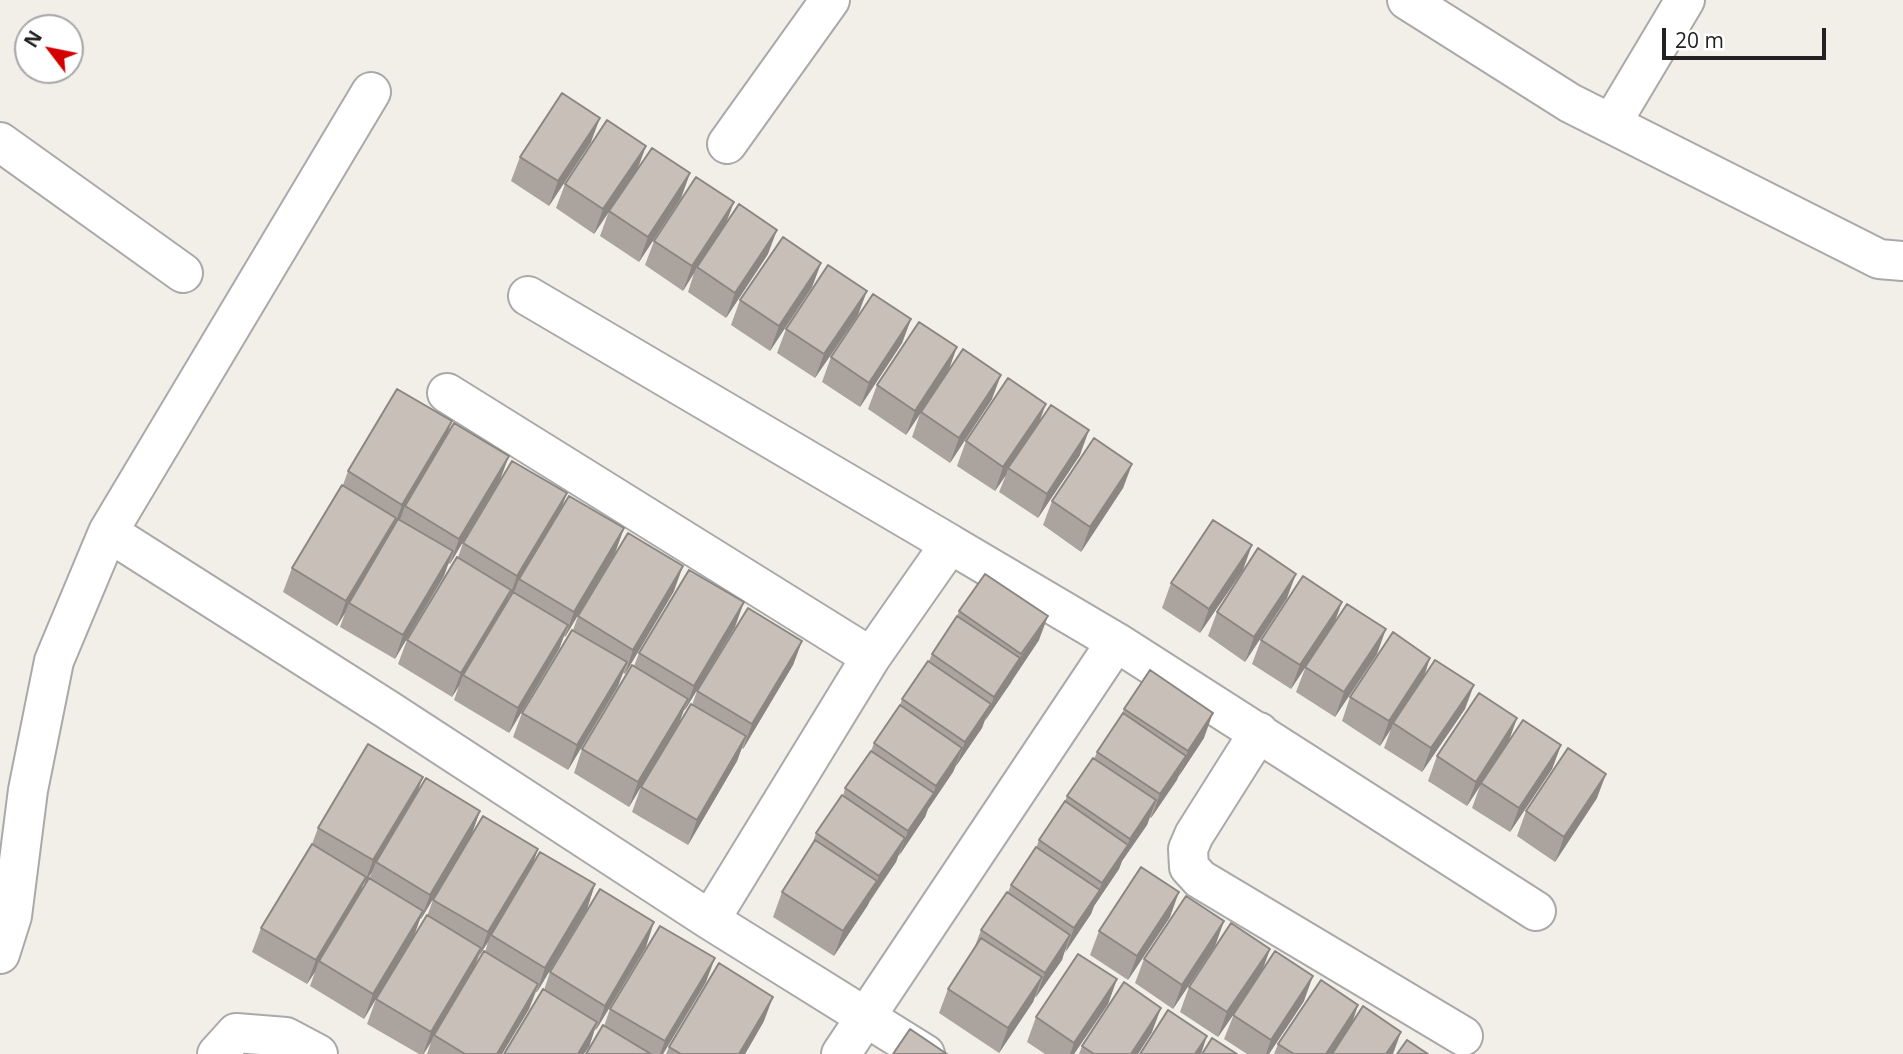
<!DOCTYPE html>
<style>
body{margin:0}
#map{position:relative;width:1903px;height:1054px;overflow:hidden;background:#f2efe9;font-family:"Open Sans",sans-serif}
canvas{display:block}
.north{position:absolute;left:14px;top:14px;width:70px;height:70px;box-sizing:border-box;background:#fff;border:2px solid #a7a7a7;border-radius:50%;rotate:302deg;font-size:19px;font-weight:700;line-height:28px;text-align:center;color:#222}
.north::after{content:'';display:block;margin:auto;width:24px;height:32px;background:#d40000;clip-path:polygon(50% 0,100% 100%,50% 72%,0 100%)}
.scale{position:absolute;left:1662px;top:28px;width:164px;height:32px;box-sizing:border-box;border:4px solid #222;border-top:0;padding-left:9px;font-size:21px;line-height:24px;white-space:nowrap;color:#222;-webkit-text-stroke:5px #fff;paint-order:stroke}
</style>
<div id="map">
<canvas width="1903" height="1054"></canvas>
<div class="north">N</div>
<div class="scale">20 m</div>
</div>
<script>
const ctx = document.querySelector('canvas').getContext('2d');
ctx.lineJoin = 'round';
function toPath(rows) {
  const path = new Path2D();
  for (const r of rows) {
    path.moveTo(r[0], r[1]);
    for (let i = 2; i < r.length; i += 2) path.lineTo(r[i], r[i + 1]);
  }
  return path;
}
function stroke(path, color, width, dash) {
  ctx.strokeStyle = color;
  ctx.lineWidth = width;
  ctx.lineCap = dash ? 'butt' : 'round';
  ctx.setLineDash(dash || []);
  ctx.stroke(path);
}
function paint(path, color) {
  ctx.fillStyle = color;
  ctx.fill(path, 'evenodd');
}
const minor = toPath([
 [1407,0,1570,103,1879,259,1903,261],
 [1611,124,1685,0],
 [0,142,183,273],
 [727,144,830,0],
 [528,296,950,544],
 [447,393,871,657],
 [108,532,371,92],
 [1259,732,1194,835,1188,849,1189,867,1200,879,1463,1036],
 [710,920,871,657,950,544,1116,642],
 [0,954,12,916,28,790,54,661,108,532,388,710,710,920,925,1054],
 [217,1054,236,1033,286,1037,318,1054],
 [841,1054,1116,642,1536,911]
]);
stroke(minor, '#a9a9a9', 42);
stroke(minor, '#fff', 38);
paint(toPath([
 [591,142,549,206,511,181,520,157],
 [646,146,637,170,594,234,556,208,565,184],
 [690,173,681,198,639,262,600,236,609,211],
 [726,223,768,254,726,318,688,292,694,273,683,291,645,265,654,241],
 [821,263,812,287,770,351,731,325,740,300],
 [858,315,815,378,777,353,786,329],
 [911,319,902,343,860,407,822,382,831,357],
 [948,371,992,399,950,463,912,437,920,414,906,435,868,409,877,385],
 [1040,421,1080,455,1038,518,999,492,1006,475,995,491,957,466,966,441],
 [447,435,509,456,450,564,449,563,395,659,340,627,345,613,337,626,283,592,292,568,343,485,348,471],
 [1132,464,1123,488,1081,552,1043,525,1052,501],
 [562,506,624,528,615,553,565,637,564,636,559,649,509,733,454,700,459,686,452,697,398,664,407,640,458,557,463,543],
 [1243,570,1200,633,1162,608,1171,583],
 [674,591,625,674,623,673,618,686,568,770,513,737,522,713,573,630,578,616],
 [1287,598,1245,662,1208,636,1217,612],
 [1342,602,1334,624,1377,654,1335,717,1296,692,1306,666,1291,689,1252,664,1261,640],
 [959,611,1039,640,1013,679,1011,683,984,721,982,728,956,766,953,772,928,809,925,817,898,856,896,862,834,956,773,917,782,892,812,845,816,833,843,796,845,788,871,751,874,743,900,705,902,699,929,661,932,654,957,616],
 [735,627,685,710,684,710,679,723,629,807,574,773,582,749,634,666,639,653],
 [802,641,793,665,743,749,742,748,737,761,688,845,632,812,641,787,692,705,697,691],
 [1430,658,1424,676,1465,709,1422,772,1384,748,1391,729,1380,746,1342,721,1350,697],
 [1124,709,1204,738,1151,818,1150,817,1147,825,1122,861,1119,869,1094,906,1091,914,1064,952,1062,960,1036,997,1035,997,1033,1002,999,1053,939,1013,948,989,975,946,981,930,1008,892,1011,885,1036,848,1039,840,1065,801,1067,796,1094,759,1097,752,1121,716],
 [1517,718,1509,740,1561,745,1552,769,1510,832,1472,808,1480,786,1467,806,1428,781,1437,756],
 [418,790,480,811,471,836,421,919,420,919,364,1019,310,986,315,972,307,984,252,952,261,928,312,844,318,828],
 [372,872,369,879,361,890,363,884,364,885],
 [1597,798,1555,862,1517,836,1526,811],
 [538,849,532,867,595,884,587,909,537,992,536,992,529,1009,502,1054,427,1054,431,1042,424,1054,419,1054,367,1024,376,999,427,916,433,900],
 [488,942,485,952,475,966,479,956],
 [1170,917,1128,980,1090,955,1099,931],
 [1224,921,1215,946,1173,1009,1135,983,1144,959],
 [646,947,596,1030,595,1029,589,1047,544,990,550,972],
 [1270,949,1262,971,1304,1001,1269,1054,1247,1054,1224,1039,1234,1014,1218,1037,1180,1012,1189,987],
 [1117,979,1108,1004,1074,1054,1045,1054,1027,1042,1036,1017],
 [706,982,663,1054,586,1054,604,1026,610,1009],
 [1358,1005,1352,1024,1393,1054,1274,1054,1278,1044],
 [764,1021,745,1054,666,1054,669,1047],
 [1152,1032,1138,1054,1079,1054,1082,1046]
]), '#aba49e');
paint(toPath([
 [600,118,591,142,549,206,558,181],
 [646,146,637,170,594,234,603,209],
 [690,173,681,198,639,262,648,237],
 [734,202,725,226,697,267,694,273,683,291,692,266],
 [777,230,768,254,726,318,735,293],
 [821,263,812,287,770,351,779,326],
 [867,291,858,315,815,378,824,354],
 [911,319,902,343,860,407,869,383],
 [957,347,948,372,906,435,915,411],
 [1001,375,992,399,950,463,959,438],
 [1046,404,1037,428,1008,468,1006,475,995,491,1003,467],
 [452,421,443,446,405,506,401,517,393,529,402,505],
 [1089,430,1080,455,1038,518,1047,494],
 [509,456,500,480,450,564,459,539],
 [1132,464,1123,488,1081,552,1090,527],
 [567,493,558,518,519,579,515,590,508,601,517,576],
 [396,518,387,542,349,603,345,613,337,626,346,601],
 [624,528,615,553,565,637,574,612],
 [1252,545,1243,570,1200,633,1209,609],
 [453,551,444,576,395,659,403,635],
 [683,566,674,591,625,674,633,650],
 [1296,574,1287,598,1245,662,1254,637],
 [511,590,502,614,463,675,459,686,452,697,461,673],
 [744,602,735,627,685,710,694,686],
 [1342,602,1333,626,1291,689,1300,665],
 [1048,616,1039,640,985,721,994,697],
 [568,625,559,649,509,733,518,708],
 [1386,629,1377,654,1335,717,1344,692],
 [802,641,793,665,743,749,752,724],
 [1430,658,1422,682,1393,723,1391,729,1380,746,1389,721],
 [627,662,618,686,568,770,577,745],
 [1474,685,1465,709,1422,772,1431,748],
 [688,699,679,723,629,807,638,782],
 [991,704,982,728,956,766,965,742],
 [1213,713,1204,738,1179,776,1188,751],
 [1517,718,1508,743,1467,806,1476,782],
 [746,736,737,761,688,845,697,820],
 [1561,745,1552,769,1510,832,1519,808],
 [962,748,953,772,928,809,925,817,899,856,908,831,933,794,936,786],
 [1186,756,1177,780,1151,818,1160,794],
 [1606,774,1597,798,1555,862,1564,837],
 [423,777,414,801,376,862,372,872,364,885,373,860],
 [1156,800,1147,825,1122,861,1119,869,1094,906,1091,914,1065,953,1074,928,1099,891,1102,883,1127,846,1130,839],
 [480,811,471,836,421,919,430,895],
 [905,838,896,862,870,900,879,876],
 [538,849,529,873,491,935,488,942,479,956,488,932],
 [366,877,357,901,319,961,315,972,307,984,316,960],
 [877,881,868,905,834,956,843,931],
 [595,884,587,909,537,992,545,968],
 [1179,892,1170,917,1128,980,1137,956],
 [423,911,414,936,364,1019,373,994],
 [1224,921,1215,946,1173,1009,1182,985],
 [654,922,646,947,596,1030,605,1006],
 [1070,935,1062,960,1036,997,1045,973],
 [481,948,472,973,434,1035,431,1042,423,1054,431,1032],
 [1270,949,1261,974,1218,1037,1227,1012],
 [715,958,706,982,663,1054,660,1054,665,1041],
 [1313,976,1304,1001,1269,1054,1266,1054,1271,1040],
 [1042,977,1033,1002,999,1053,1008,1028],
 [1117,979,1108,1004,1074,1054,1070,1054,1074,1043],
 [538,984,529,1009,502,1054,497,1054],
 [773,997,764,1021,745,1054,739,1054],
 [1358,1005,1349,1030,1334,1054,1326,1054],
 [1161,1008,1152,1032,1138,1054,1131,1054],
 [597,1022,589,1047,584,1054,578,1054],
 [1401,1032,1393,1054,1386,1054],
 [1207,1036,1201,1054,1195,1054]
]), '#8b8681');
const building = toPath([
 [562,93,600,118,558,181,520,157,562,93],
 [607,120,646,146,603,209,565,184,607,120],
 [652,148,690,173,648,237,609,211,652,148],
 [696,177,734,202,692,266,654,241,696,177],
 [739,204,777,230,735,293,697,267,739,204],
 [783,237,821,263,779,326,740,300,783,237],
 [828,265,867,291,824,354,786,329,828,265],
 [873,294,911,319,869,383,831,357,873,294],
 [919,322,957,347,915,411,877,385,919,322],
 [963,349,1001,375,959,438,921,412,963,349],
 [1008,378,1046,404,1003,467,966,441,1008,378],
 [397,389,452,421,402,505,348,471,397,389],
 [1051,405,1089,430,1047,494,1008,468,1051,405],
 [454,423,509,456,459,539,405,506,454,423],
 [1094,438,1132,464,1090,527,1052,501,1094,438],
 [512,461,567,493,517,576,463,543,512,461],
 [342,485,396,518,346,601,292,568,342,485],
 [569,496,624,528,574,612,519,579,569,496],
 [398,519,453,551,403,635,349,603,398,519],
 [1213,520,1252,545,1209,609,1171,583,1213,520],
 [628,533,683,566,633,650,578,616,628,533],
 [1258,548,1296,574,1254,637,1217,612,1258,548],
 [457,557,511,590,461,673,407,640,457,557],
 [689,570,744,602,694,686,639,653,689,570],
 [985,574,1048,616,1021,654,959,611,985,574],
 [1303,576,1342,602,1300,665,1261,640,1303,576],
 [513,592,568,625,518,708,463,675,513,592],
 [1347,604,1386,629,1344,692,1305,667,1347,604],
 [748,608,802,641,752,724,697,691,748,608],
 [957,616,1020,658,994,697,932,654,957,616],
 [572,630,627,662,577,745,522,713,572,630],
 [1393,632,1430,658,1389,721,1350,697,1393,632],
 [1435,660,1474,685,1431,748,1393,723,1435,660],
 [928,661,991,704,965,742,902,699,928,661],
 [632,665,688,699,638,782,582,749,632,665],
 [1150,670,1213,713,1188,751,1124,709,1150,670],
 [1479,693,1517,718,1476,782,1437,756,1479,693],
 [691,704,746,736,697,820,641,787,691,704],
 [900,705,962,748,936,786,874,743,900,705],
 [1123,713,1186,756,1160,794,1097,752,1123,713],
 [1523,720,1561,745,1519,808,1481,783,1523,720],
 [368,744,423,777,373,860,318,828,368,744],
 [1568,748,1606,774,1564,837,1526,811,1568,748],
 [871,751,934,793,908,831,845,788,871,751],
 [1093,758,1156,800,1130,839,1067,796,1093,758],
 [426,778,480,811,430,895,376,862,426,778],
 [842,795,905,838,879,876,816,833,842,795],
 [1065,801,1128,845,1102,883,1039,840,1065,801],
 [483,816,538,849,488,932,433,900,483,816],
 [815,840,877,881,843,931,782,892,815,840],
 [312,844,366,877,316,960,261,928,312,844],
 [1036,847,1100,890,1074,928,1011,885,1036,847],
 [540,852,595,884,545,968,491,935,540,852],
 [1141,867,1179,892,1137,956,1099,931,1141,867],
 [369,878,423,911,373,994,319,961,369,878],
 [600,889,654,922,605,1006,550,972,600,889],
 [1007,892,1070,935,1045,973,981,930,1007,892],
 [1186,896,1224,921,1182,985,1144,959,1186,896],
 [427,915,481,948,431,1032,376,999,427,915],
 [1231,923,1270,949,1227,1012,1189,987,1231,923],
 [660,926,715,958,665,1041,610,1009,660,926],
 [981,938,1042,977,1008,1028,948,989,981,938],
 [484,951,538,984,497,1054,465,1054,434,1035,484,951],
 [1275,951,1313,976,1271,1040,1233,1015,1275,951],
 [1078,954,1117,979,1074,1043,1036,1017,1078,954],
 [719,963,773,997,739,1054,681,1054,669,1047,719,963],
 [1321,980,1358,1005,1326,1054,1294,1054,1278,1044,1321,980],
 [1124,982,1161,1008,1131,1054,1094,1054,1082,1046,1124,982],
 [543,989,597,1022,578,1054,504,1054,543,989],
 [1363,1006,1401,1032,1386,1054,1332,1054,1363,1006],
 [1168,1010,1207,1036,1195,1054,1140,1054,1168,1010],
 [603,1025,651,1054,586,1054,603,1025],
 [910,1029,947,1054,893,1054,910,1029],
 [1212,1038,1237,1054,1202,1054,1212,1038],
 [1407,1040,1428,1054,1397,1054,1407,1040]
]);
paint(building, '#c7bfb8');
stroke(building, '#8b8681', 2);
</script>
